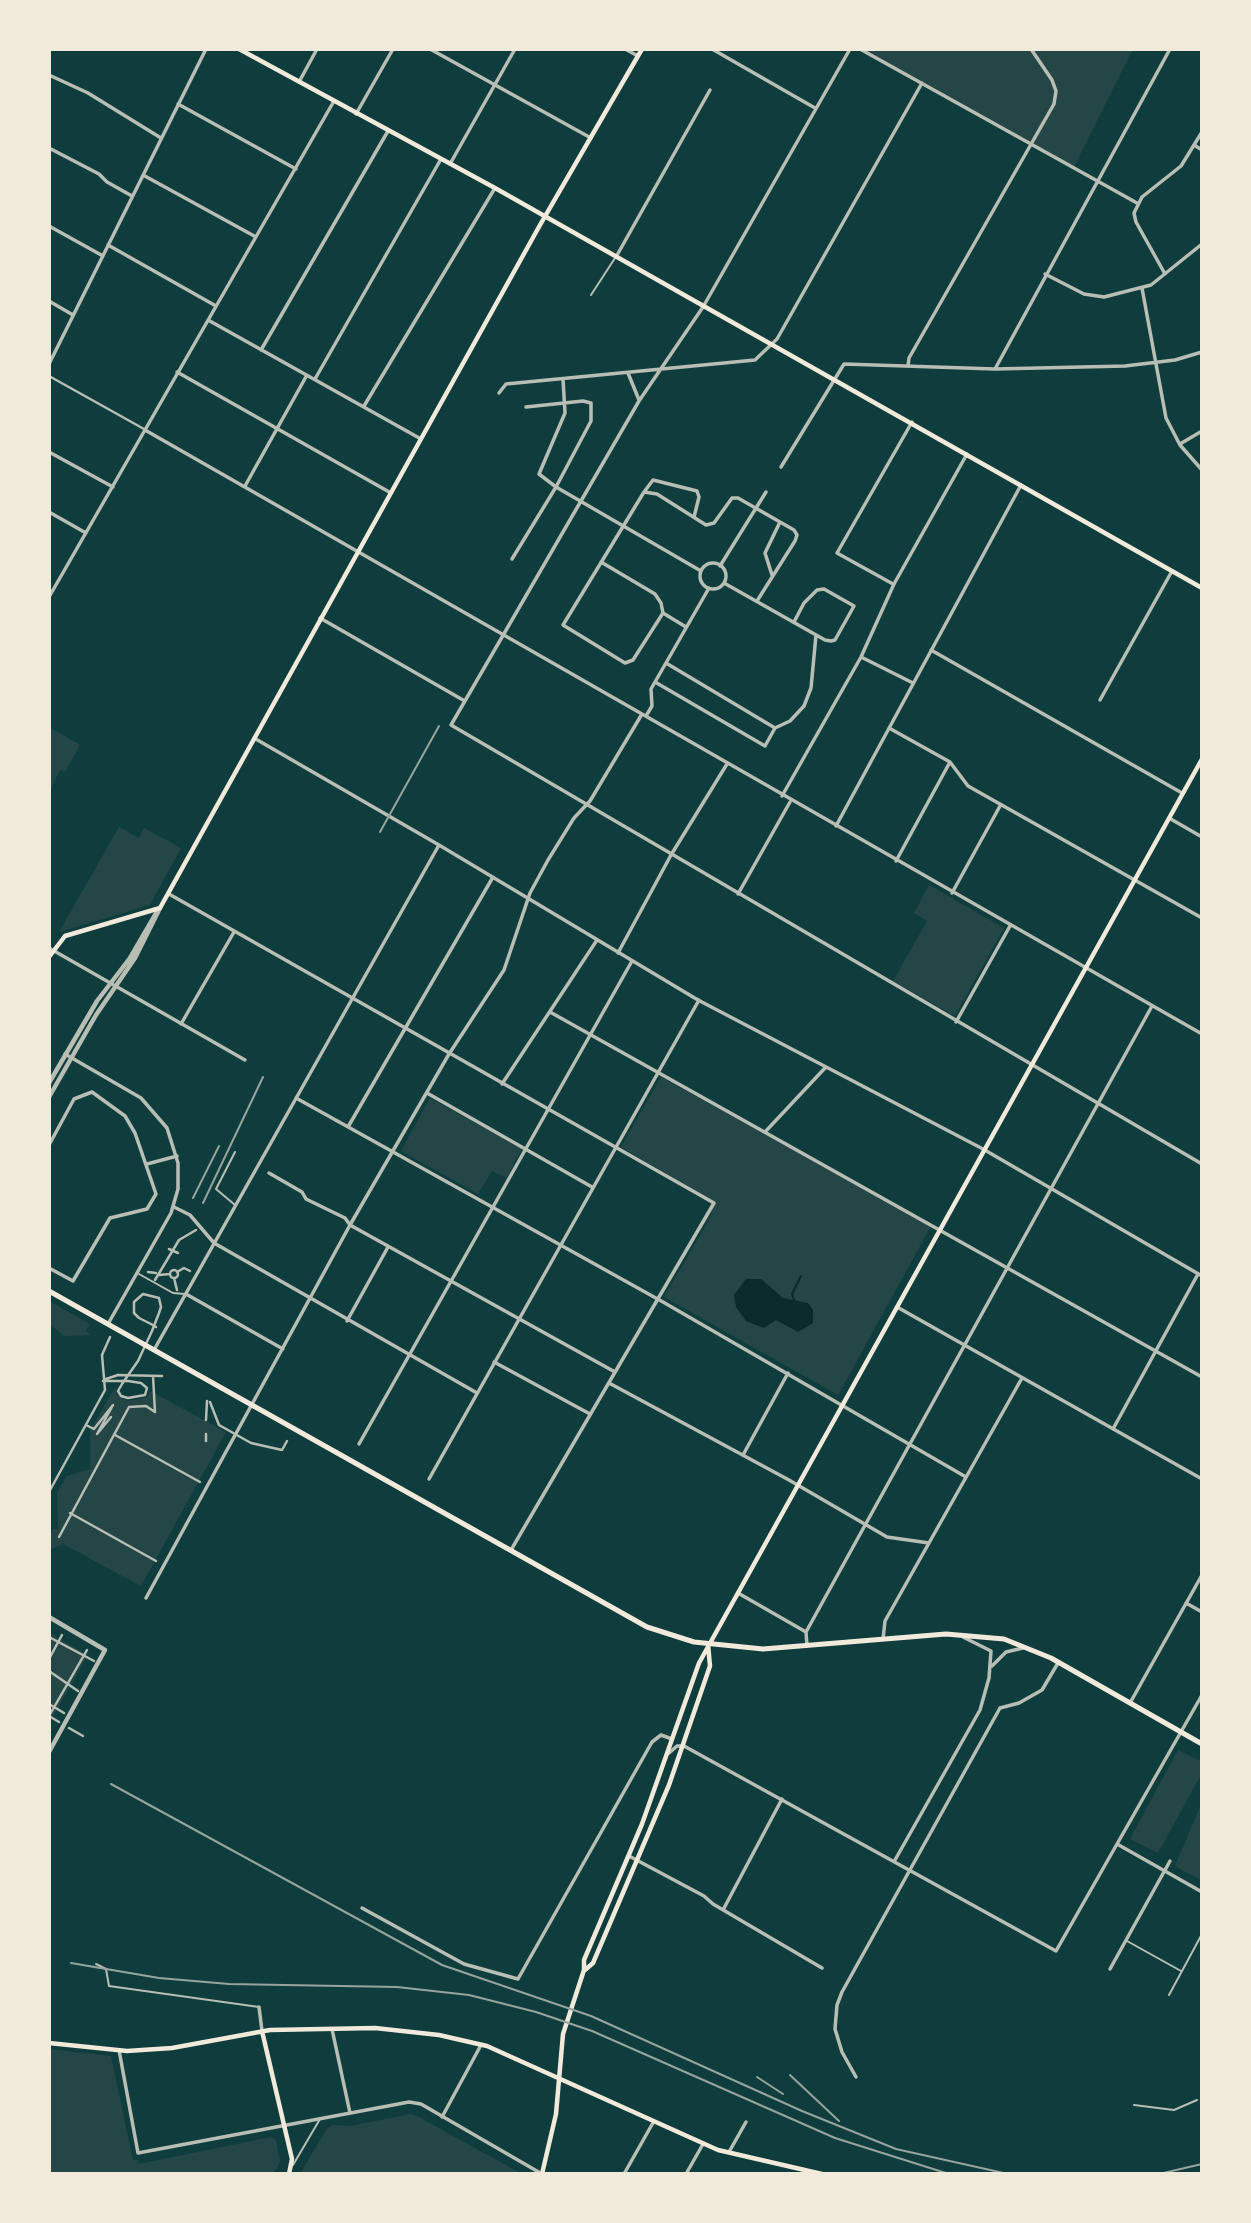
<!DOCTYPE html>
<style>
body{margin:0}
#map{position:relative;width:1251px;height:2223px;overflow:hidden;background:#0f3d3e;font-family:"Open Sans",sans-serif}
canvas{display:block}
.frame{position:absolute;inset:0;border:51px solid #f1e9da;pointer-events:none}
</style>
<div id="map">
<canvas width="1251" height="2223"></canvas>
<div class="frame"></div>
</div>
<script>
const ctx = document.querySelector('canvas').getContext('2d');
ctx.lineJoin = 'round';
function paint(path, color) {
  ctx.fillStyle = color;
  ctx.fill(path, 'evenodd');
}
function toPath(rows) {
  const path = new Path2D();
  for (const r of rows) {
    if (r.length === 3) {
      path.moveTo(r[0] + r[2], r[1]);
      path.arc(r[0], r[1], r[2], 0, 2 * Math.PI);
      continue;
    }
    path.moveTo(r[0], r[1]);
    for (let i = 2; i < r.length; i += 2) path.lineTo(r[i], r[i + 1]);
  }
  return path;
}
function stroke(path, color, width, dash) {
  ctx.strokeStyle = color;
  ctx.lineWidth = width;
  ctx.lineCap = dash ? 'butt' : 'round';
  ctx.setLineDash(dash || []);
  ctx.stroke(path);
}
paint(toPath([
 [859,49,1133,49,1074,167],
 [49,727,80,745,65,772,60,770,49,793],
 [119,827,139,838,144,828,181,848,150,905,59,932],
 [929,885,1004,928,955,1016,893,981,927,921,914,913],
 [661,1077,931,1226,838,1395,664,1297,710,1218,715,1202,621,1147],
 [430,1098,522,1149,506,1178,492,1171,478,1194,401,1151],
 [49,1301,90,1324,86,1331,91,1335,64,1336,49,1323],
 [115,1387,117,1396,128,1401,147,1397,150,1391,226,1432,141,1586,63,1544,49,1550,49,1538,53,1529,58,1529,57,1493,67,1476,90,1469,90,1430],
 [49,1633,88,1655,49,1723],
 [1178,1750,1202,1762,1202,1773,1158,1853,1130,1839],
 [1202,1802,1202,1881,1175,1866],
 [49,2049,111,2056,133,2160,138,2160,139,2164,271,2137,276,2140,280,2162,273,2174,49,2174],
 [411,2114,417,2116,522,2174,300,2174,326,2130,332,2125,350,2126]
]), '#244646');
paint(toPath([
 [746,1279,761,1279,783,1298,808,1303,813,1310,813,1323,798,1332,776,1320,764,1328,746,1321,736,1307,734,1295]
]), '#0a2a2b');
stroke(toPath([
 [794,1300,792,1294,801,1276]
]), '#0a2a2b', 2);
stroke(toPath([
 [591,295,615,258],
 [235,1152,216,1189,235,1205],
 [139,1274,173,1293,185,1294],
 [1127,1941,1181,1971],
 [96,1964,106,1969,109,1986,259,2007],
 [1169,1995,1202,1934],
 [1134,2105,1174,2110,1197,2100],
 [293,2165,320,2119]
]), '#b8beb3', 2);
stroke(toPath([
 [49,376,144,429],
 [169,1249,178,1253],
 [174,1274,4],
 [148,1272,156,1273],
 [177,1272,184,1268,190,1271],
 [159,1275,170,1274],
 [174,1278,177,1290],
 [155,1280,179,1240,196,1230],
 [106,1379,118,1375,162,1376],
 [103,1381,128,1381,141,1383,147,1388,145,1395,128,1398,121,1396,118,1391,122,1384,138,1361,152,1331,159,1313,161,1307,159,1298,143,1294,134,1302,134,1313,139,1318,151,1324,156,1327],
 [210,1402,219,1425,251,1443,282,1450,287,1441],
 [206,1420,207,1401],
 [86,1425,94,1429,113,1405,97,1434,111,1417],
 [206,1434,206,1441],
 [115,1435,200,1482],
 [49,1492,105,1390,102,1355,110,1337],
 [70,1513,156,1561],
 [59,1537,129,1407,146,1406,155,1412,153,1376],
 [49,1637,94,1661],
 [49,1659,62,1635],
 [49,1671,78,1691],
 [49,1704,64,1713],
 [49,1716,87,1650],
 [49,1716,59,1722],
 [69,1728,83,1736]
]), '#b8beb3', 2.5);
stroke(toPath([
 [135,49,136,49],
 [430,49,591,138],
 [625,49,638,56],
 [712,49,815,108],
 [850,49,703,307,639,401,451,725,1202,1164],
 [860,49,1137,203],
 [49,75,88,93,161,138],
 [299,82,317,49],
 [178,104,296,169],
 [356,114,393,49],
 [1194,145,1202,150],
 [49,148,99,174,107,182,132,196],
 [450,164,515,49],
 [143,175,256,237],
 [49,226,103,256],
 [108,245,216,306],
 [616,257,710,90],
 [1045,274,1084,294,1104,297,1151,285,1202,244],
 [1165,274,1136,222,1134,213,1142,197,1181,166,1202,132],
 [1142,288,1166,418,1180,445,1202,470],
 [49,301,73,315],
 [208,320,421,439],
 [261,350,388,131],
 [49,364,206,49],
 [908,366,909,358,1054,104,1056,91,1052,80,1031,49],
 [995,369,1170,49],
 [177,372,391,493],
 [628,373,639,400],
 [315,379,441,159],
 [499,393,506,384,755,360,777,339,922,83],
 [364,406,495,188],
 [526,407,583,401,591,403,591,421,556,487,701,571],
 [145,430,1202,1034],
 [1180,444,1202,431],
 [1202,446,1202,466],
 [49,452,113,487],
 [781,467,844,364,995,369,1125,366,1175,360,1202,352],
 [245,486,307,375],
 [644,492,653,480,697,491,699,497,694,517],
 [49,512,86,533],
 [512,559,556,487,539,474,565,413,563,379],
 [601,562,655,594,661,603,663,613,686,627],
 [713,576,13],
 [720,566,766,492],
 [772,575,765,553,780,522],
 [724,583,825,640,831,641,835,640,854,606,824,589,817,590,804,603,794,622],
 [893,584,837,553,912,422],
 [49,597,334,101],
 [663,613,633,660,625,663,563,625,644,492,657,494,706,525,714,523,732,498,738,498,794,530,797,535,795,541,757,601],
 [320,618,463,700],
 [931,650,1182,793],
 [861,657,913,683],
 [666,663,775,728],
 [655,682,765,746,775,728],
 [1100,700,1172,571],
 [646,716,652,706,651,689,709,588],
 [775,728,790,721,804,706,811,688,816,635],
 [889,728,950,762,968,786,1202,918],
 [254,738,439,845,698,1000,983,1149,1202,1276],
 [782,796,861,657,894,584,967,454],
 [1169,818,1202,837],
 [836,826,1021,485],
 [896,861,950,762],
 [952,893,1000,806],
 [169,894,714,1203,511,1550],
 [738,894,790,802],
 [49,948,245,1060],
 [618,953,671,855,727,764],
 [550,1012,1202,1377],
 [956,1022,1010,926],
 [181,1024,234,932],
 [65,1054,141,1098,167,1128,178,1163,178,1189,171,1213,108,1324],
 [502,1084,597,940],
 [427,1093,592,1187],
 [296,1098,663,1302,966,1477],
 [348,1127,493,877],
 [765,1132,825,1068],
 [49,1145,74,1099,92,1092,125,1116,135,1133,156,1194,147,1209,110,1218,73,1281,49,1268],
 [147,1164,177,1156],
 [269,1173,302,1192,306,1199,345,1218,350,1225,615,1372],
 [174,1207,190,1215,214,1243,477,1393],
 [186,1294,283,1349],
 [897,1307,1202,1479],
 [347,1321,388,1247],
 [154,1350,439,845],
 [494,1362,590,1414],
 [609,1383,789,1480,887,1537,929,1543],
 [1113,1429,1198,1274],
 [359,1444,632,961],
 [743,1455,788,1373],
 [429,1479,699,1000],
 [738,1593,806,1632],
 [146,1598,350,1225,449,1054,504,970,530,893,548,860,574,818,590,801,642,714],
 [1186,1603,1202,1612],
 [883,1639,885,1621,1022,1378],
 [807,1646,806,1632,1152,1006],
 [992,1666,1006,1652,1023,1648],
 [1130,1703,1202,1575],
 [669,1753,677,1746,684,1746,1056,1951,1202,1695],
 [1117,1844,1202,1892],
 [629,1856,704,1896,713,1904,822,1968],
 [895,1860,980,1710,989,1678,991,1651,963,1637],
 [362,1908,464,1964,518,1979,652,1742,661,1735,672,1739],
 [723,1910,782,1799],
 [1110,1969,1170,1861],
 [259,2007,262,2031],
 [332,2029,350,2113],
 [119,2050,138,2153,409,2102,421,2104,542,2174],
 [856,2077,842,2052,835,2029,837,2005,842,1992,1000,1708,1019,1703,1042,1690,1058,1663],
 [442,2117,481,2045],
 [729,2152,746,2122],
 [624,2174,654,2121],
 [686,2174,703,2144]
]), '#b8beb3', 3.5);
stroke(toPath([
 [49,1083,97,1001,130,958,158,910],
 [49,1097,96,1015,135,958,160,908],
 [49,1617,105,1650,49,1752]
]), '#b8beb3', 4.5);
stroke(toPath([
 [239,49,495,188,1202,588],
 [49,957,65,936,160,908,540,225,642,49],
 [585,1970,593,1963,669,1785,710,1666,708,1644],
 [262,2031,292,2159,289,2174],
 [49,2043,127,2051,172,2048,270,2030,375,2028,439,2035,487,2046,718,2150,822,2174],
 [542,2174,556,2114,563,2034,584,1970,584,1960,642,1824,699,1663,1202,759]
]), '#f1e9da', 4.5);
stroke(toPath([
 [49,1291,647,1627,694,1642,763,1649,946,1634,1004,1639,1051,1658,1202,1744]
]), '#f1e9da', 5);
stroke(toPath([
 [380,832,439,726],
 [193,1198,219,1146],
 [203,1203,263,1077],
 [111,1784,442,1965,591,2016,802,2111,896,2149,1008,2174],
 [71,1963,159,1978,229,1984,397,1987,469,1995,536,2012,592,2031,835,2138,949,2174],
 [790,2075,839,2121],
 [757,2077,783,2094],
 [1159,2174,1202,2164]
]), '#97a49c', 2);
</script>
